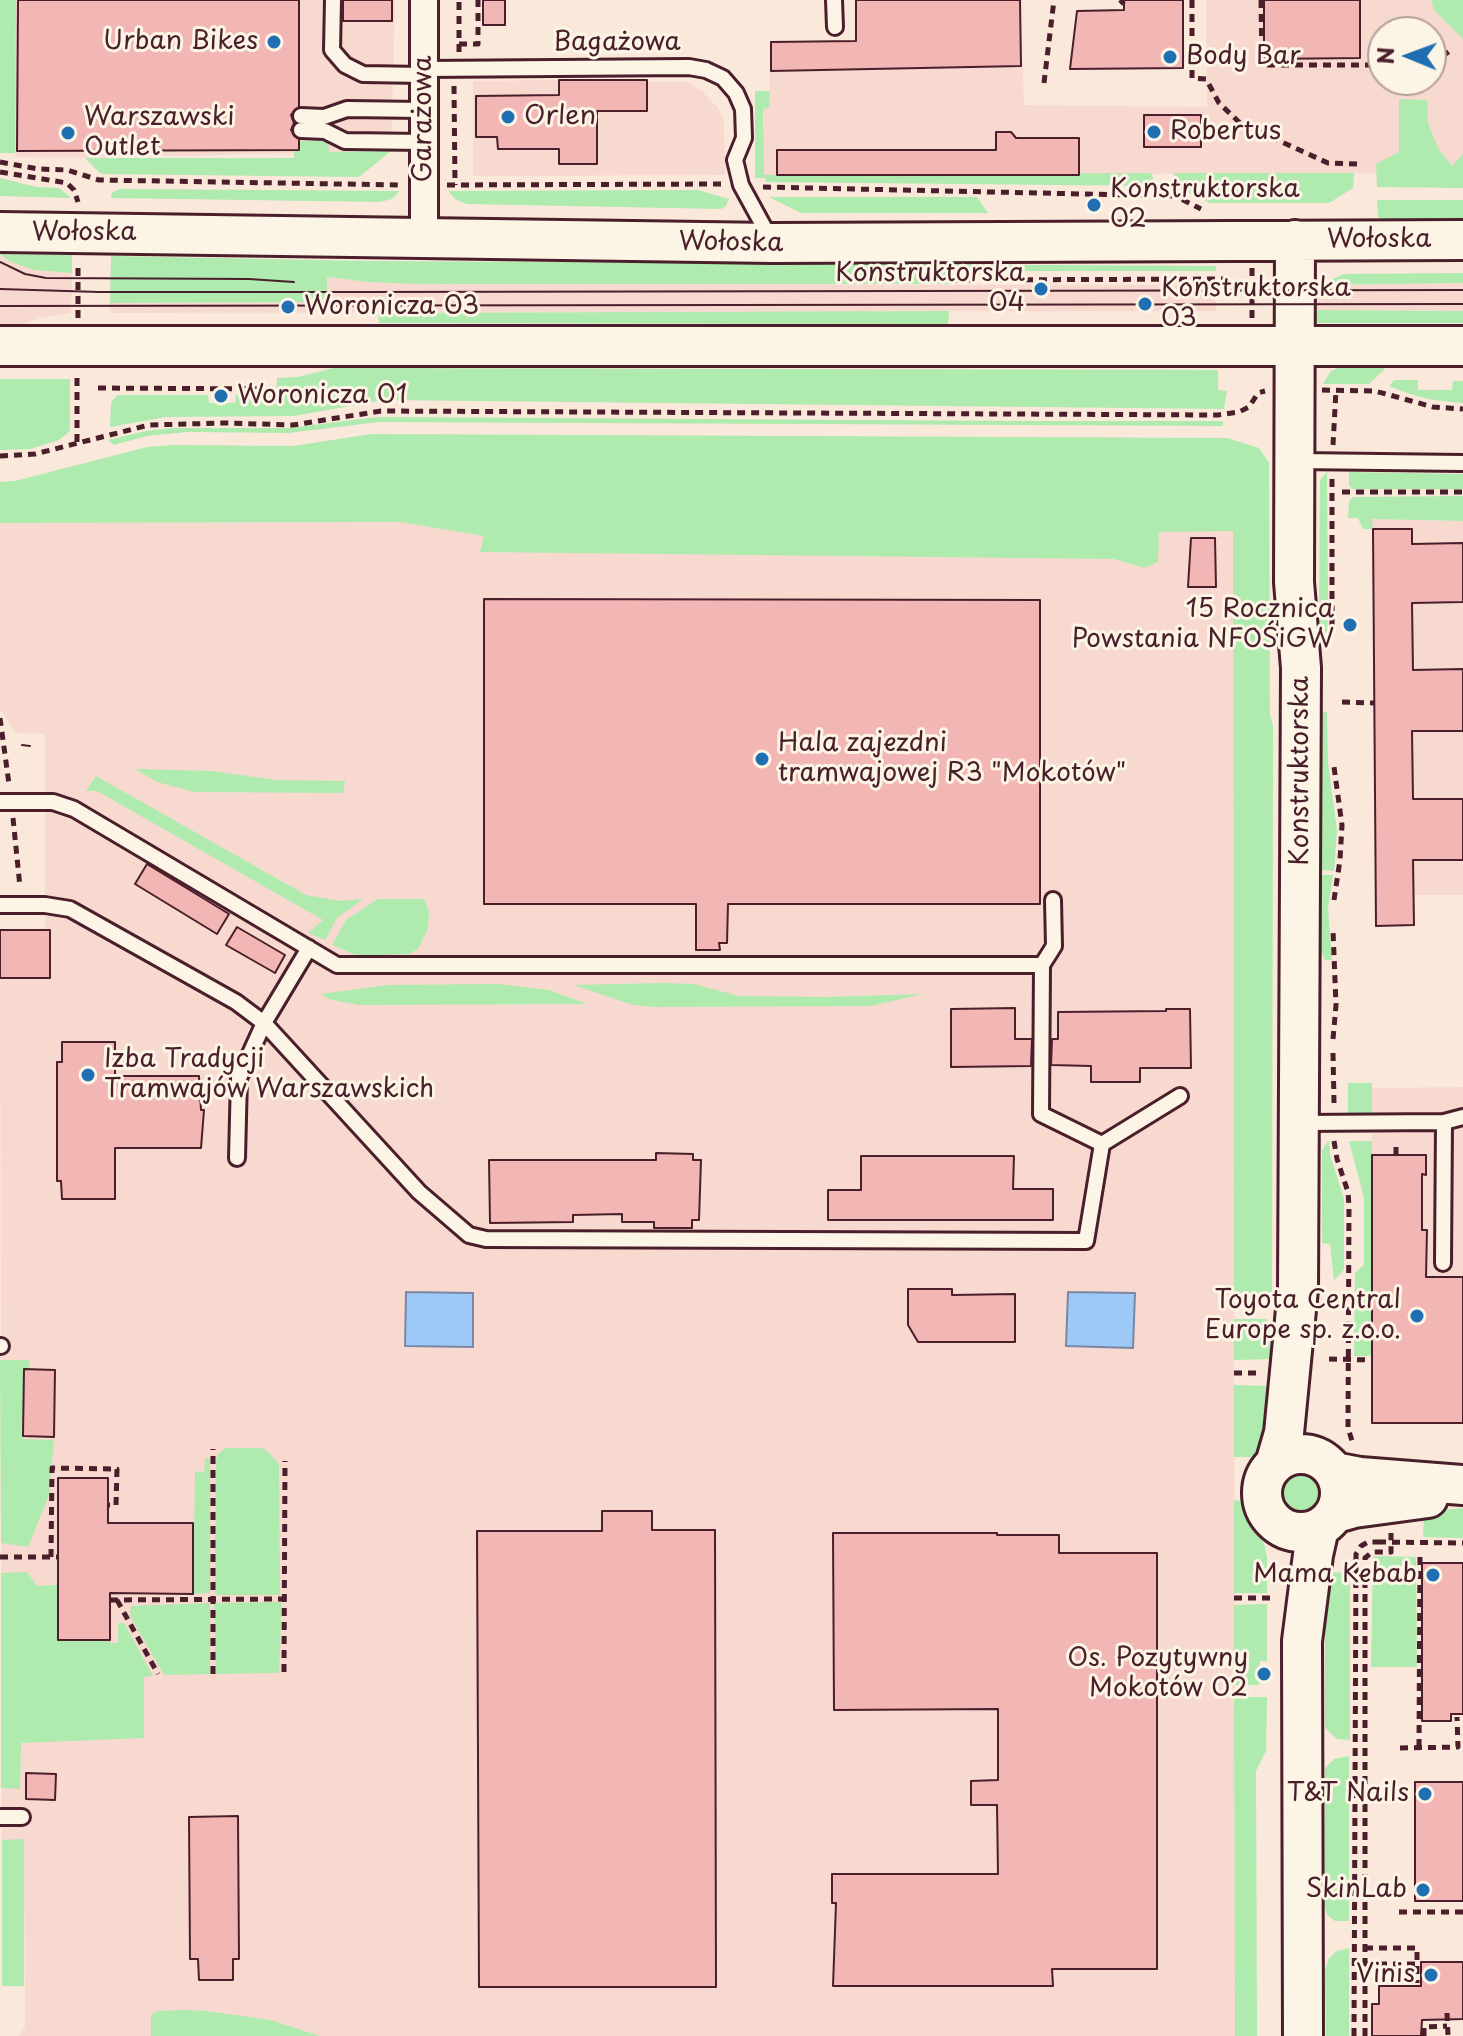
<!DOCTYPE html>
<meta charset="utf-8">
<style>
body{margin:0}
#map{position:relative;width:1463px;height:2036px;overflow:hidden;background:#fae8db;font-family:"Playpen Sans",sans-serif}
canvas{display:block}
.north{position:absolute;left:1367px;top:16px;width:80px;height:80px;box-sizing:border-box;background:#fcf5e5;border:2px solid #b59f9b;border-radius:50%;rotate:271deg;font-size:22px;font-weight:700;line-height:32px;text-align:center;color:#4a1f2b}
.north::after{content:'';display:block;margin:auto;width:28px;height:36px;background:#1f6fb2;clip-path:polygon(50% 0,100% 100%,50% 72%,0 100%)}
</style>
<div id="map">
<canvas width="1463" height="2036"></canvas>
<div class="north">N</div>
</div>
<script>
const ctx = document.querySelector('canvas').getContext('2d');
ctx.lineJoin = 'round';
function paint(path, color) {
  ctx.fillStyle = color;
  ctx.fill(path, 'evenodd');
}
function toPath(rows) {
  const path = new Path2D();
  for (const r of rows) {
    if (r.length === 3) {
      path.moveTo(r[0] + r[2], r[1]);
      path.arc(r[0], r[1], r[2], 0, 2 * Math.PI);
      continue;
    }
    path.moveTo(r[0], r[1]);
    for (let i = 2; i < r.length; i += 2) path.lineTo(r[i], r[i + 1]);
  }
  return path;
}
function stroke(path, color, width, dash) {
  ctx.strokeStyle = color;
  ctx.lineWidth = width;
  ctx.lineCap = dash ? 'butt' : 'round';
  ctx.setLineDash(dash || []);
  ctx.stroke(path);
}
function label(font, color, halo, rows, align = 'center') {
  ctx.font = font + ' "Playpen Sans",sans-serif';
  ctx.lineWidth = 6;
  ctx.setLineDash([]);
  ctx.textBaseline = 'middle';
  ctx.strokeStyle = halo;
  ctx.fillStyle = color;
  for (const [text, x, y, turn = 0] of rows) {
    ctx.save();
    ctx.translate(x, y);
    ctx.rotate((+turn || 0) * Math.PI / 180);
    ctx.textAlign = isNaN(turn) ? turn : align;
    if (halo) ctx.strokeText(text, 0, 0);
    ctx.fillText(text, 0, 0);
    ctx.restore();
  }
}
paint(toPath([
 [16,0,395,0,391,151,85,158,15,157],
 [1206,0,1463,0,1463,173,764,175,763,108,769,108,770,41,1022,39,1024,105,1207,107],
 [1383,32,1431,32,1431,80,1383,80],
 [559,80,687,82,702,91,718,108,724,121,725,175,473,176,473,81],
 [0,255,34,270,72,273,71,313,41,318,16,326,0,327],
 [327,277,368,282,414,284,1215,285,1216,311,110,313,110,303,326,302],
 [1463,283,1463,311,1311,310,1311,296,1319,285],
 [1372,519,1463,521,1463,895,1413,895,1414,925,1376,926],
 [400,522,1233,531,1235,2036,18,2036,25,2027,24,1840,2,1840,0,930,45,929,45,734,16,733,0,709,0,523],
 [1463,1087,1463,1423,1372,1423,1372,1088]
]), '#f8d9cf');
paint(toPath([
 [0,0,16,0,15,153,0,153],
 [1431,0,1463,0,1463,39,1434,10],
 [755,91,770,91,769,108,763,109,764,175,1151,173,1156,186,766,182,765,178,755,178],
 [1399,99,1427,100,1428,123,1438,148,1452,166,1463,154,1463,188,1377,187,1376,164,1399,152],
 [328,140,329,152,391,151,359,177,101,174,85,158,294,158,294,141],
 [1173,173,1354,173,1353,188,1329,203,1210,203,1187,192],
 [0,178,37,187,59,188,71,198,0,196],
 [119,189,400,191,392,199,380,202,111,198,112,193],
 [698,190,729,199,726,206,721,209,467,204,456,200,448,191],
 [769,197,977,197,988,213,801,213],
 [1377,200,1463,200,1463,222,1390,222,1378,217],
 [0,254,72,255,72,273,34,270,9,261],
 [111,256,369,261,1216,266,1216,271,950,271,949,284,414,284,368,282,327,277,327,302,110,303],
 [1463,273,1463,283,1319,285,1344,274],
 [1311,310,1463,311,1463,323,1311,323],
 [949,311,948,324,379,323,378,313],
 [1384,364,1384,370,1369,384,1323,384,1331,371,1345,365],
 [334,368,1218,370,1218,390,1227,391,1224,409,383,400,294,416,166,417,110,427,111,403,117,395,208,395,209,403,235,403,236,395,276,396,277,378,298,377],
 [0,379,70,379,70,431,59,440,30,449,0,450],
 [1394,380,1418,380,1418,390,1452,390,1453,381,1463,381,1463,403,1433,400,1410,394,1389,386],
 [377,417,1023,421,1223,421,1223,426,379,422,289,433,187,432,147,436,114,445,108,440,146,431,173,428,289,428],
 [371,434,1227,438,1259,448,1269,463,1270,714,1273,726,1272,1293,1234,1293,1233,531,1159,532,1158,562,1144,568,1114,559,480,552,484,536,400,522,0,523,0,482,15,481,147,447,172,445,293,446],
 [1327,472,1328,597,1327,644,1322,640,1319,630,1320,480],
 [1349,472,1463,474,1463,489,1352,489,1349,485],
 [1463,496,1463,521,1372,519,1373,529,1363,529,1358,518,1348,518,1349,501,1353,497],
 [1321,712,1327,712,1328,763,1337,830,1334,871,1321,870],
 [135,769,211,771,277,780,345,781,343,793,194,792,157,782],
 [96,776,306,895,340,901,363,899,337,918,325,940,308,933,323,920,97,791,86,791],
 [1321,875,1333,875,1328,909,1332,960,1325,960,1321,951],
 [378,899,424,899,429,912,428,928,418,949,409,954,358,956,332,945,346,920],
 [665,983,694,984,739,996,828,997,922,994,871,1006,654,1007,633,1005,573,985],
 [498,984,549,990,587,1004,359,1005,331,1000,321,994,388,985],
 [1348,1083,1372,1083,1372,1115,1348,1116],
 [1329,1140,1330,1155,1344,1199,1344,1270,1334,1280,1330,1244,1322,1243,1322,1150],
 [1349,1141,1372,1141,1372,1355,1366,1356,1354,1356,1355,1273,1364,1265,1364,1198],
 [1234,1319,1266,1319,1273,1331,1272,1359,1234,1360],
 [0,1360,30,1360,29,1369,24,1369,23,1439,54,1440,49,1495,28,1547,1,1543],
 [1234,1385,1271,1386,1263,1444,1254,1457,1234,1457],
 [226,1448,261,1448,266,1450,279,1464,280,1595,215,1595,216,1460,218,1454],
 [205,1458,210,1458,210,1593,193,1594,195,1471,204,1473],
 [1302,1493,19],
 [1234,1500,1242,1501,1250,1524,1264,1543,1267,1558,1267,1593,1234,1593],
 [1463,1508,1463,1538,1423,1537,1424,1512],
 [1373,1556,1416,1557,1417,1667,1371,1667],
 [27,1572,37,1586,58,1585,58,1640,110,1640,110,1643,118,1643,118,1623,124,1623,153,1676,144,1677,144,1738,21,1743,20,1789,1,1788,1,1573],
 [1330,1572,1345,1573,1350,1579,1350,1740,1337,1739,1325,1728,1325,1578],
 [282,1602,279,1673,216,1674,214,1603],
 [210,1603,210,1674,164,1675,130,1616,131,1606],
 [1267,1604,1267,1661,1260,1661,1259,1685,1234,1685,1234,1605],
 [1234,1697,1267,1697,1266,1751,1256,1771,1257,2036,1235,2036],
 [1349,1756,1349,1921,1335,1921,1327,1915,1324,1905,1325,1768,1334,1759],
 [24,1839,24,1986,2,1986,2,1840],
 [1349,1948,1349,2036,1326,2036,1325,1970,1329,1958,1337,1951],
 [182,2010,207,2011,270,2020,320,2036,151,2036,151,2015,158,2011]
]), '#afeaaf');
const water = toPath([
 [406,1292,473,1293,473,1347,405,1346,406,1292],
 [1068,1292,1135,1293,1133,1348,1066,1346,1068,1292]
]);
paint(water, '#9cc9f6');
stroke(water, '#7b85a5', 2);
const building = toPath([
 [18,0,299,0,299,107,291,115,294,123,291,130,299,139,299,150,17,151,18,0],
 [343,0,392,0,392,21,343,21,343,0],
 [483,0,505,0,505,25,483,25,483,0],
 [856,0,1020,0,1021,66,771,71,771,42,856,41,856,0],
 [1124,0,1183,0,1183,68,1070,69,1077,11,1124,10,1124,0],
 [1264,0,1360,0,1360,58,1264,59,1264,0],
 [559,80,647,80,647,111,597,111,597,164,559,164,559,149,498,149,497,137,476,137,476,96,559,95,559,80],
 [1144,115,1201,115,1201,147,1144,147,1144,115],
 [996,132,1011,132,1016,138,1079,138,1079,175,777,175,777,150,996,150,996,132],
 [1373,529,1412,529,1412,544,1463,543,1463,602,1412,603,1413,670,1463,669,1463,731,1412,731,1413,799,1463,799,1463,860,1413,860,1414,925,1376,926,1373,529],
 [1191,538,1215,538,1216,587,1188,587,1191,538],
 [484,599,1040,600,1040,904,728,904,727,943,719,943,720,950,696,950,696,904,484,904,484,599],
 [147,864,229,914,217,934,135,884,147,864],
 [237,927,285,955,275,973,226,945,237,927],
 [0,930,50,930,50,978,0,978,0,930],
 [1015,1008,1015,1039,1032,1039,1031,1066,951,1067,951,1009,1015,1008],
 [1166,1009,1190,1009,1191,1068,1140,1068,1140,1082,1091,1082,1091,1066,1051,1065,1052,1039,1058,1039,1058,1012,1166,1011,1166,1009],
 [62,1042,115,1042,115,1076,199,1076,201,1110,204,1110,201,1148,115,1148,115,1199,62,1199,61,1181,57,1181,57,1062,62,1062,62,1042],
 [656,1153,693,1154,693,1160,701,1160,699,1220,692,1220,692,1228,654,1228,654,1222,622,1222,622,1214,573,1215,573,1222,490,1223,489,1160,656,1160,656,1153],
 [1372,1155,1426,1155,1426,1175,1422,1174,1422,1230,1427,1230,1426,1277,1463,1277,1463,1423,1372,1423,1372,1155],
 [861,1156,1014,1156,1013,1189,1053,1189,1053,1220,828,1220,828,1190,861,1190,861,1156],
 [908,1289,952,1289,952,1295,1015,1294,1015,1342,918,1342,908,1325,908,1289],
 [24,1369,55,1370,54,1437,23,1436,24,1369],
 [58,1478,108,1478,108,1523,193,1523,193,1594,110,1593,110,1640,58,1640,58,1478],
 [602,1511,652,1511,652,1530,715,1530,716,1987,479,1987,477,1531,602,1531,602,1511],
 [833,1533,997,1533,997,1535,1059,1535,1059,1553,1157,1553,1157,1969,1052,1969,1053,1986,833,1986,836,1903,832,1903,832,1874,998,1874,997,1805,971,1805,971,1781,998,1780,998,1709,834,1710,833,1533],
 [1422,1563,1463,1563,1463,1714,1451,1714,1451,1721,1422,1721,1422,1563],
 [26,1773,56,1774,55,1800,26,1799,26,1773],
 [1415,1782,1463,1782,1463,1901,1415,1901,1415,1782],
 [238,1816,239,1959,233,1959,233,1980,199,1980,198,1959,190,1959,189,1817,238,1816],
 [1421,1962,1463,1962,1463,2019,1422,2020,1421,2036,1372,2036,1372,2004,1379,2004,1379,1986,1421,1986,1421,1962]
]);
paint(building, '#f2b6b4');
stroke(building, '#4a1f2b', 2);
const lane = toPath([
 [333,0,332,50,345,65,363,74,424,75],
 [834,0,835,27],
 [424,69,689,67,706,70,723,78,736,93,743,109,744,138,735,160,741,185,771,240],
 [301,116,324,117,347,109,423,110],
 [301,130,325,131,345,141,424,142],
 [1298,461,1463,463],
 [0,802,53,802,74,809,337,965,1042,965],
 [0,905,45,905,70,909,236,1002,264,1023,419,1192,469,1235,486,1239,1086,1241,1102,1144,1041,1114,1042,965,1054,946,1053,900],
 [1301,1123,1444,1122,1463,1117],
 [1102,1144,1180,1096],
 [237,1158,239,1078,264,1023,309,948],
 [1443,1263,1444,1122],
 [0,1346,1,1346],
 [0,1817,22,1817]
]);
const street = toPath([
 [424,0,424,239]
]);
const secondary = toPath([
 [0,232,773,243,1463,240],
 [0,346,1463,346],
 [1301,1493,39],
 [1275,1464,1284,1433,1298,1289,1301,668,1294,582,1295,240],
 [1334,1472,1360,1477,1463,1485],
 [1336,1513,1354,1508,1428,1498],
 [1303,2036,1302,1641,1313,1555,1319,1528]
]);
stroke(lane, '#4a1f2b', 20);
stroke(street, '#4a1f2b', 32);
stroke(secondary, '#4a1f2b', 44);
stroke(toPath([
 [1120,0,1124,4],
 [1192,0,1192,78,1206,79,1219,103,1240,123,1328,163,1361,164],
 [1261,0,1262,65,1383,65],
 [459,44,478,44,478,0],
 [459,52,459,0],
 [1431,65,1451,50],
 [1044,83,1054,0],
 [454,86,455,185],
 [0,162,38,169,67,170,99,180,401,185],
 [0,172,67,183,74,190,78,202],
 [447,185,721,184],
 [763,187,1175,196,1201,209],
 [1252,268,1252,318],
 [955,280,1231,279],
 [78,318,78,264],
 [98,388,273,389],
 [1322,390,1375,391,1433,407,1463,409],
 [77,442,77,376],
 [1333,445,1336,390],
 [0,456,35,454,149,425,225,423,293,425,381,411,1218,415,1239,412,1249,407,1258,393,1265,391],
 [1332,479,1332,633],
 [1342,492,1463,492],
 [1342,702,1374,703],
 [0,718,9,784],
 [13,818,20,887],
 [1334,900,1340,860,1342,825,1334,767],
 [1333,1039,1336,1005,1333,930],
 [1333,1053,1334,1103],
 [1334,1141,1337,1159,1348,1192,1349,1206,1348,1428,1353,1444],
 [1396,1155,1396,1142],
 [1329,1359,1372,1360],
 [1234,1373,1260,1373],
 [1378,1542,1463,1543],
 [0,1557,58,1557],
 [51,1557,52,1468,117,1469,116,1505,108,1505],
 [1234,1598,1271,1598],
 [110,1600,284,1599],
 [117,1600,158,1674],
 [284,1672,285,1461],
 [213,1674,213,1449],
 [1419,1747,1420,1552],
 [1400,1748,1458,1747,1457,1717],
 [1399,1912,1463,1912],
 [1365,1948,1417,1948,1417,1983],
 [1365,1964,1417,1964],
 [1447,2013,1448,2036],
 [1354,2036,1356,1554,1361,1546,1368,1542,1378,1542,1378,1534],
 [1365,2036,1365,1558,1372,1552,1391,1552,1391,1533],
 [1424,2036,1424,2027,1447,2026]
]), '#4a1f2b', 5, [8, 6]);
stroke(lane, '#fcf5e5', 14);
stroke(street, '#fcf5e5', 26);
stroke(secondary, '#fcf5e5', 38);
stroke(toPath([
 [0,262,25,274,46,278,249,279,294,282],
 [0,289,99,292,365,292,1463,290],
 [0,306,1463,304],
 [22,745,30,746]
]), '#4a1f2b', 2);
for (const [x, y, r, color] of [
 [274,42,8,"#1f6fb2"],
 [1170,57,8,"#1f6fb2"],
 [508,117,8,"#1f6fb2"],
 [1154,132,8,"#1f6fb2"],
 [68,133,8,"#1f6fb2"],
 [1094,205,8,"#1f6fb2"],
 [1041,289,8,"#1f6fb2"],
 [1145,304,8,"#1f6fb2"],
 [288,307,8,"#1f6fb2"],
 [221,396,8,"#1f6fb2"],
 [1350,625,8,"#1f6fb2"],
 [762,759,8,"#1f6fb2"],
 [88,1075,8,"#1f6fb2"],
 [1417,1316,8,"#1f6fb2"],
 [1433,1575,8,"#1f6fb2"],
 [1264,1674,8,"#1f6fb2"],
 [1425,1794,8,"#1f6fb2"],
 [1423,1890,8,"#1f6fb2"],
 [1431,1975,8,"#1f6fb2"]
]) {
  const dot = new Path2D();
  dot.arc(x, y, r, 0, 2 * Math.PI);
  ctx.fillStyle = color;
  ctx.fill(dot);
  stroke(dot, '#fcf5e5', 3);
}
label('26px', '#4a1f2b', '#fcf5e5', [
 ["Urban Bikes",258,42,"right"],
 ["Body Bar",1186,57],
 ["Orlen",524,117],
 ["Warszawski",84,118],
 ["Outlet",84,148],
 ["Robertus",1170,132],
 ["Konstruktorska",1110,190],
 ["02",1110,220],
 ["Konstruktorska",1025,274,"right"],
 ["04",1025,304,"right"],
 ["Konstruktorska",1161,289],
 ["03",1161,319],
 ["Woronicza 03",304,307],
 ["Woronicza 01",237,396],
 ["15 Rocznica",1334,610,"right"],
 ["Powstania NFOŚiGW",1334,640,"right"],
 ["Hala zajezdni",778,744],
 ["tramwajowej R3 \"Mokotów\"",778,774],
 ["Izba Tradycji",104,1060],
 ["Tramwajów Warszawskich",104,1090],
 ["Toyota Central",1401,1301,"right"],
 ["Europe sp. z.o.o.",1401,1331,"right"],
 ["Mama Kebab",1417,1575,"right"],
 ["Os. Pozytywny",1248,1659,"right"],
 ["Mokotów 02",1248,1689,"right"],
 ["T&T Nails",1409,1794,"right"],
 ["SkinLab",1407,1890,"right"],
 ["Vinis",1415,1975,"right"]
], 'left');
label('26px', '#4a1f2b', '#fcf5e5', [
 ["Bagażowa",617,43],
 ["Garażowa",424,119,-90],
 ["Wołoska",84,233],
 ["Wołoska",1379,240],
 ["Wołoska",731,243,1],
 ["Konstruktorska",1301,771,-90]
]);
</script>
